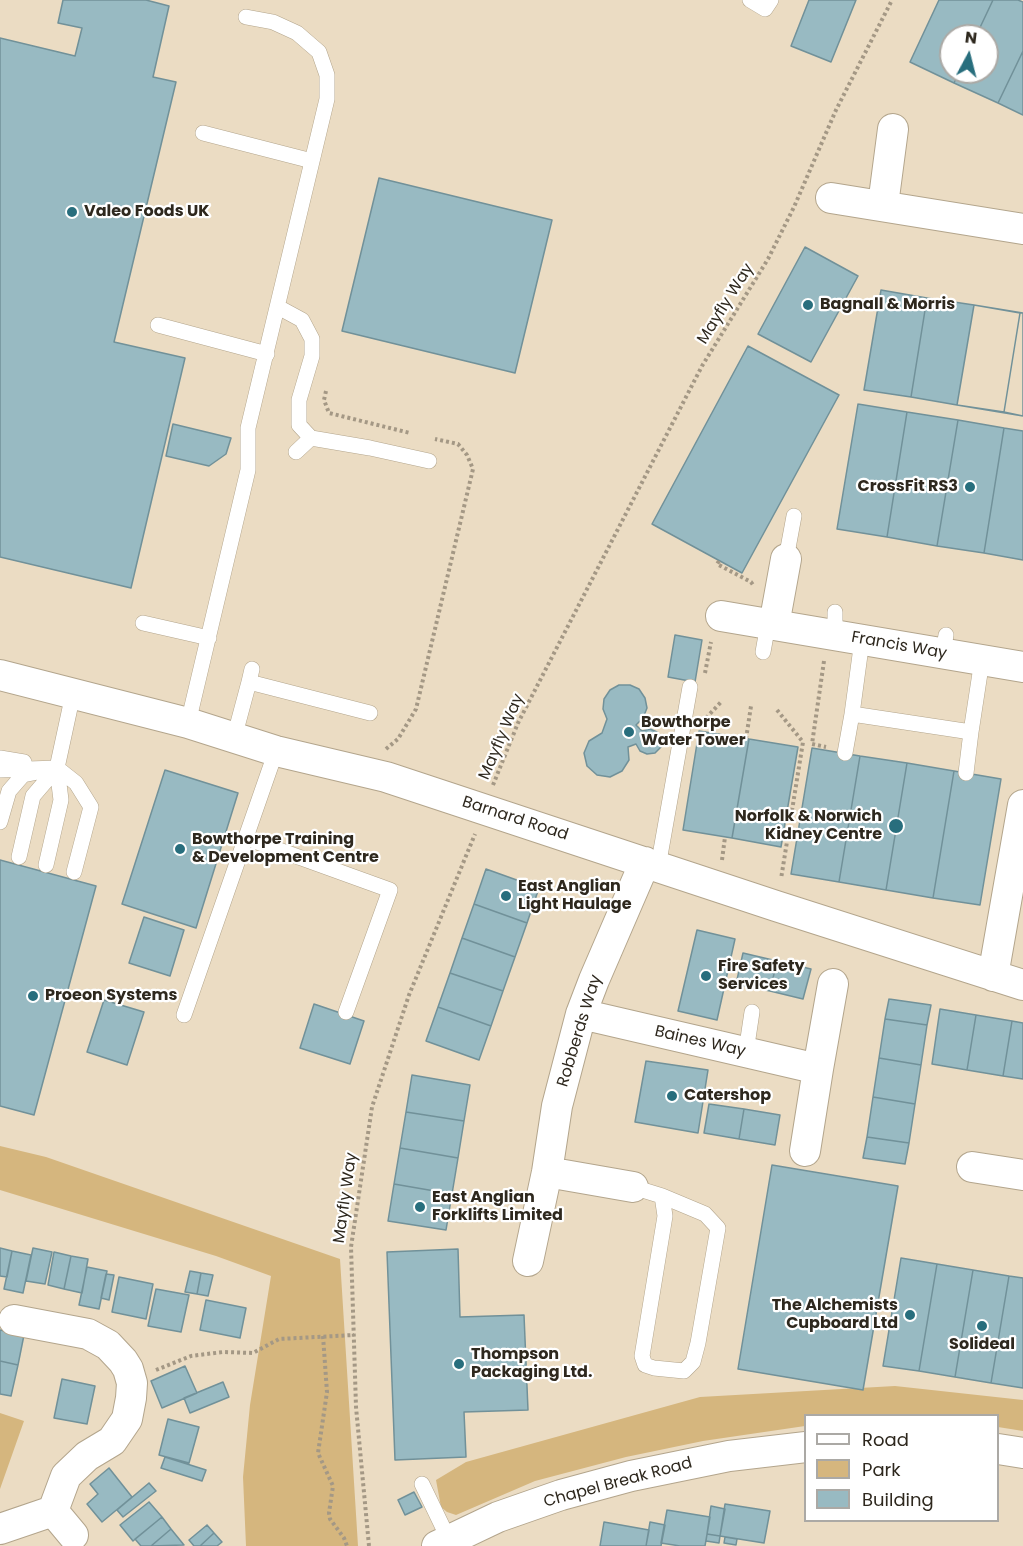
<!DOCTYPE html>
<style>
body{margin:0}
#map{position:relative;width:1023px;height:1546px;overflow:hidden;background:#ebdcc3;font-family:Poppins,sans-serif}
canvas{display:block}
.legend{position:absolute;left:804px;top:1414px;width:195px;height:108px;box-sizing:border-box;background:#fff;border:2px solid #aba9a5;margin:0;padding:8px 10px;list-style:none;font-size:18px;color:#2e281e}
.legend li{display:flex;align-items:center;gap:12px;height:30px}
.legend b{width:30px;border:2px solid #aba9a5}
.north{position:absolute;left:939px;top:24px;width:60px;height:60px;box-sizing:border-box;background:#fff;border:2px solid #aba9a5;border-radius:50%;rotate:7deg;font-size:16px;font-weight:700;line-height:24px;text-align:center;color:#2e281e}
.north::after{content:'';display:block;margin:auto;width:21px;height:27px;background:#286e7d;clip-path:polygon(50% 0,100% 100%,50% 72%,0 100%)}
</style>
<div id="map">
<canvas width="1023" height="1546"></canvas>
<ul class="legend">
<li><b style="height:8px;background:#fff"></b>Road</li>
<li><b style="height:16px;background:#d5b67e"></b>Park</li>
<li><b style="height:16px;background:#98bac2"></b>Building</li>
</ul>
<div class="north">N</div>
</div>
<script>
const ctx = document.querySelector('canvas').getContext('2d');
ctx.lineJoin = 'round';
function paint(path, color) {
  ctx.fillStyle = color;
  ctx.fill(path, 'evenodd');
}
function toPath(rows) {
  const path = new Path2D();
  for (const r of rows) {
    path.moveTo(r[0], r[1]);
    for (let i = 2; i < r.length; i += 2) path.lineTo(r[i], r[i + 1]);
  }
  return path;
}
function stroke(path, color, width, dash) {
  ctx.strokeStyle = color;
  ctx.lineWidth = width;
  ctx.lineCap = dash ? 'butt' : 'round';
  ctx.setLineDash(dash || []);
  ctx.stroke(path);
}
function label(font, color, halo, rows, align = 'center') {
  ctx.font = font + ' Poppins,sans-serif';
  ctx.lineWidth = 4.5;
  ctx.setLineDash([]);
  ctx.textBaseline = 'middle';
  ctx.strokeStyle = halo;
  ctx.fillStyle = color;
  for (const [text, x, y, turn = 0] of rows) {
    ctx.save();
    ctx.translate(x, y);
    ctx.rotate((+turn || 0) * Math.PI / 180);
    ctx.textAlign = isNaN(turn) ? turn : align;
    if (halo) ctx.strokeText(text, 0, 0);
    ctx.fillText(text, 0, 0);
    ctx.restore();
  }
}
paint(toPath([
 [0,1146,46,1157,340,1259,358,1546,246,1546,243,1477,250,1405,271,1276,216,1256,0,1190],
 [895,1386,1023,1400,1023,1431,998,1427,998,1416,806,1416,805,1426,703,1441,626,1457,535,1481,456,1515,447,1512,441,1507,436,1480,466,1462,700,1397],
 [0,1413,24,1421,0,1489]
]), '#d5b67e');
const building = toPath([
 [63,0,146,0,169,6,153,77,176,82,114,342,185,358,131,588,0,557,0,38,75,56,82,28,58,23,63,0],
 [809,0,856,0,831,62,791,46,809,0],
 [939,0,993,0,976,36,951,36,951,72,959,72,954,83,910,62,939,0],
 [993,0,1018,0,1023,2,1023,51,998,103,954,83,959,72,987,72,987,36,976,36,993,0],
 [1023,51,1023,115,998,103,1023,51],
 [379,178,552,220,515,373,342,331,379,178],
 [805,247,858,276,811,362,758,334,805,247],
 [881,290,927,298,911,397,864,390,881,290],
 [927,298,974,305,957,405,911,397,927,298],
 [974,305,1020,313,1004,412,957,405,974,305],
 [974,305,1023,313,1023,416,957,405,974,305],
 [1020,313,1023,313,1023,416,1004,412,1020,313],
 [748,346,839,395,742,573,652,524,748,346],
 [858,404,907,412,887,537,837,529,858,404],
 [907,412,958,420,937,546,887,537,907,412],
 [958,420,1004,428,984,553,937,546,958,420],
 [173,424,231,438,226,454,209,466,166,456,173,424],
 [1004,428,1023,431,1023,560,984,553,1004,428],
 [675,635,702,640,695,682,668,677,675,635],
 [619,685,630,685,639,689,645,698,647,708,643,718,636,725,642,731,650,729,657,732,661,739,661,747,655,753,647,754,640,751,636,744,628,747,629,760,622,771,610,777,597,775,587,766,584,753,589,741,602,733,607,719,603,709,604,699,610,690,619,685],
 [699,731,749,739,732,838,683,830,699,731],
 [749,739,798,747,781,847,732,838,749,739],
 [812,748,860,756,839,882,791,874,812,748],
 [860,756,907,763,886,890,839,882,860,756],
 [907,763,954,771,933,898,886,890,907,763],
 [165,770,238,793,196,928,122,904,165,770],
 [954,771,1001,779,980,905,933,898,954,771],
 [0,860,96,886,34,1115,0,1106,0,860],
 [486,869,539,888,527,923,474,904,486,869],
 [474,904,527,923,515,957,462,938,474,904],
 [144,917,184,930,170,976,129,963,144,917],
 [697,930,735,939,717,1020,678,1011,697,930],
 [462,938,515,957,503,991,450,973,462,938],
 [743,953,777,961,770,991,736,984,743,953],
 [777,961,811,969,803,999,770,991,777,961],
 [450,973,503,991,491,1026,438,1007,450,973],
 [889,999,931,1005,927,1025,885,1019,889,999],
 [104,1000,144,1012,127,1065,87,1052,104,1000],
 [314,1004,364,1021,350,1064,300,1048,314,1004],
 [438,1007,491,1026,479,1060,426,1041,438,1007],
 [940,1009,976,1015,967,1070,932,1064,940,1009],
 [976,1015,1012,1021,1003,1076,967,1070,976,1015],
 [885,1019,927,1025,921,1065,879,1058,885,1019],
 [1012,1021,1023,1023,1023,1079,1003,1076,1012,1021],
 [879,1058,921,1065,915,1104,873,1097,879,1058],
 [646,1061,708,1070,698,1133,635,1122,646,1061],
 [412,1075,470,1085,464,1121,406,1112,412,1075],
 [873,1097,915,1104,909,1143,867,1137,873,1097],
 [709,1104,744,1109,739,1139,704,1133,709,1104],
 [744,1109,780,1115,775,1145,739,1139,744,1109],
 [406,1112,464,1121,458,1158,400,1148,406,1112],
 [867,1137,909,1143,905,1164,863,1158,867,1137],
 [400,1148,458,1158,452,1194,394,1184,400,1148],
 [772,1165,898,1186,863,1390,738,1369,772,1165],
 [394,1184,452,1194,446,1230,388,1221,394,1184],
 [0,1248,12,1251,7,1277,0,1276,0,1248],
 [33,1248,52,1252,45,1284,26,1281,33,1248],
 [458,1249,460,1317,524,1315,528,1410,464,1412,466,1457,395,1460,387,1252,458,1249],
 [12,1251,31,1255,23,1293,4,1289,12,1251],
 [54,1252,71,1256,64,1289,48,1285,54,1252],
 [71,1256,88,1259,82,1293,64,1289,71,1256],
 [901,1258,937,1264,919,1371,883,1366,901,1258],
 [937,1264,973,1270,955,1377,919,1371,937,1264],
 [87,1267,107,1271,99,1309,79,1305,87,1267],
 [973,1270,1009,1276,991,1383,955,1377,973,1270],
 [190,1271,201,1273,197,1294,185,1292,190,1271],
 [201,1273,213,1275,208,1296,197,1294,201,1273],
 [106,1274,114,1275,109,1300,101,1298,106,1274],
 [1009,1276,1023,1278,1023,1388,991,1383,1009,1276],
 [119,1277,153,1284,146,1319,112,1312,119,1277],
 [156,1289,189,1295,181,1332,148,1326,156,1289],
 [206,1300,246,1308,240,1338,200,1330,206,1300],
 [0,1330,24,1335,18,1365,0,1361,0,1330],
 [0,1361,18,1365,11,1396,0,1394,0,1361],
 [185,1366,197,1393,162,1408,151,1381,185,1366],
 [62,1379,95,1386,87,1424,54,1418,62,1379],
 [223,1382,229,1397,190,1413,184,1398,223,1382],
 [168,1419,199,1427,189,1463,159,1455,168,1419],
 [165,1457,206,1470,202,1481,161,1468,165,1457],
 [109,1468,132,1497,102,1522,87,1504,98,1494,90,1484,109,1468],
 [149,1483,156,1491,123,1517,117,1510,149,1483],
 [414,1492,422,1507,405,1515,398,1500,414,1492],
 [149,1502,162,1517,133,1541,120,1525,149,1502],
 [725,1504,770,1511,764,1543,720,1536,725,1504],
 [711,1506,725,1509,720,1536,707,1534,711,1506],
 [667,1510,710,1517,705,1546,680,1546,661,1543,667,1510],
 [162,1517,171,1529,151,1546,141,1546,135,1539,162,1517],
 [604,1522,649,1530,646,1546,600,1546,604,1522],
 [650,1522,665,1525,661,1546,646,1546,650,1522],
 [207,1525,214,1533,200,1546,194,1546,189,1540,207,1525],
 [171,1529,184,1545,151,1546,171,1529],
 [214,1533,222,1542,217,1546,200,1546,214,1533],
 [707,1534,720,1536,719,1543,706,1541,707,1534],
 [725,1537,737,1539,736,1545,724,1543,725,1537]
]);
paint(building, '#98bac2');
stroke(building, '#719199', 1.5);
const lane = toPath([
 [750,0,765,9,771,0],
 [203,133,312,161],
 [278,307,302,320,312,339,312,356,299,400,299,425,311,438],
 [158,325,267,354],
 [296,452,311,438,370,448,429,461],
 [786,559,794,516],
 [835,612,835,635],
 [143,623,209,638],
 [862,640,852,714,971,732,982,660],
 [763,652,768,624],
 [943,653,946,635],
 [252,669,249,682,370,713],
 [73,694,57,768,76,783,91,807,74,872],
 [188,723,248,470,248,428,327,99,327,75,319,52,297,33,273,22,246,17],
 [234,738,249,682],
 [845,753,852,714],
 [0,758,24,762],
 [0,770,57,768,23,775,9,791,0,822],
 [966,773,971,732],
 [246,838,390,890,346,1012],
 [19,857,33,796,57,768,61,800,46,865],
 [658,867,690,687],
 [184,1015,276,751],
 [746,1052,752,1012],
 [633,1187,662,1196,665,1216,642,1356,645,1365,654,1368,684,1371,693,1362,698,1343,718,1228,705,1214,662,1196],
 [422,1484,449,1540]
]);
const street = toPath([
 [831,198,1023,229],
 [883,205,893,129],
 [721,616,1023,667],
 [774,625,786,559],
 [0,675,188,723,276,751,386,777,776,906,1023,985],
 [993,976,1023,805],
 [581,1014,818,1069,833,984],
 [805,1151,818,1069],
 [972,1167,1023,1175],
 [547,1172,633,1187],
 [528,1261,547,1172,557,1106,581,1014,594,980,645,862],
 [998,1449,1023,1453],
 [53,1511,73,1535],
 [0,1529,53,1511,66,1476,87,1456,112,1441,127,1419,131,1398,132,1383,128,1369,123,1361,108,1345,88,1334,14,1320],
 [437,1546,498,1517,561,1495,631,1476,729,1456,806,1447]
]);
stroke(lane, '#b3a58c', 16);
stroke(street, '#b3a58c', 32);
stroke(toPath([
 [326,391,324,400,329,413,410,433],
 [719,561,717,564,751,582,753,585],
 [824,661,812,744,826,747],
 [705,673,711,642],
 [777,710,803,742,781,879],
 [706,718,722,701],
 [746,739,751,706],
 [386,749,398,739,416,709,473,469,467,455,458,444,435,439],
 [493,785,518,723,702,366,768,259,794,207,836,110,892,0],
 [722,860,725,837],
 [323,1336,327,1392,318,1453,333,1486,329,1513,330,1519,344,1538,347,1546],
 [156,1370,191,1356,223,1352,253,1353,279,1339,354,1335],
 [369,1546,356,1407,351,1247,372,1107,409,995,475,834]
]), '#a49885', 4, [3, 3]);
stroke(lane, '#fff', 15);
stroke(street, '#fff', 30);
for (const [x, y, r, color] of [
 [72,212,6,"#286e7d"],
 [808,305,6,"#286e7d"],
 [970,487,6,"#286e7d"],
 [629,732,6,"#286e7d"],
 [896,826,8,"#286e7d"],
 [180,849,6,"#286e7d"],
 [506,896,6,"#286e7d"],
 [706,976,6,"#286e7d"],
 [33,996,6,"#286e7d"],
 [672,1096,6,"#286e7d"],
 [420,1207,6,"#286e7d"],
 [910,1315,6,"#286e7d"],
 [982,1326,6,"#286e7d"],
 [459,1364,6,"#286e7d"]
]) {
  const dot = new Path2D();
  dot.arc(x, y, r, 0, 2 * Math.PI);
  ctx.fillStyle = color;
  ctx.fill(dot);
  stroke(dot, '#fff', 2);
}
label('bold 16px', '#2e281e', '#fff', [
 ["Valeo Foods UK",84,212],
 ["Bagnall & Morris",820,305],
 ["CrossFit RS3",958,487,"right"],
 ["Bowthorpe",641,723],
 ["Water Tower",641,741],
 ["Norfolk & Norwich",882,817,"right"],
 ["Kidney Centre",882,835,"right"],
 ["Bowthorpe Training",192,840],
 ["& Development Centre",192,858],
 ["East Anglian",518,887],
 ["Light Haulage",518,905],
 ["Fire Safety",718,967],
 ["Services",718,985],
 ["Proeon Systems",45,996],
 ["Catershop",684,1096],
 ["East Anglian",432,1198],
 ["Forklifts Limited",432,1216],
 ["The Alchemists",898,1306,"right"],
 ["Cupboard Ltd",898,1324,"right"],
 ["Solideal",982,1345,"center"],
 ["Thompson",471,1355],
 ["Packaging Ltd.",471,1373]
], 'left');
label('16px', '#2e281e', '#fff', [
 ["Mayfly Way",726,304,-58],
 ["Francis Way",899,646,10],
 ["Mayfly Way",502,737,-67],
 ["Barnard Road",515,819,18],
 ["Robberds Way",580,1031,-73],
 ["Baines Way",700,1042,13],
 ["Mayfly Way",346,1198,-82],
 ["Chapel Break Road",618,1483,-15]
]);
</script>
